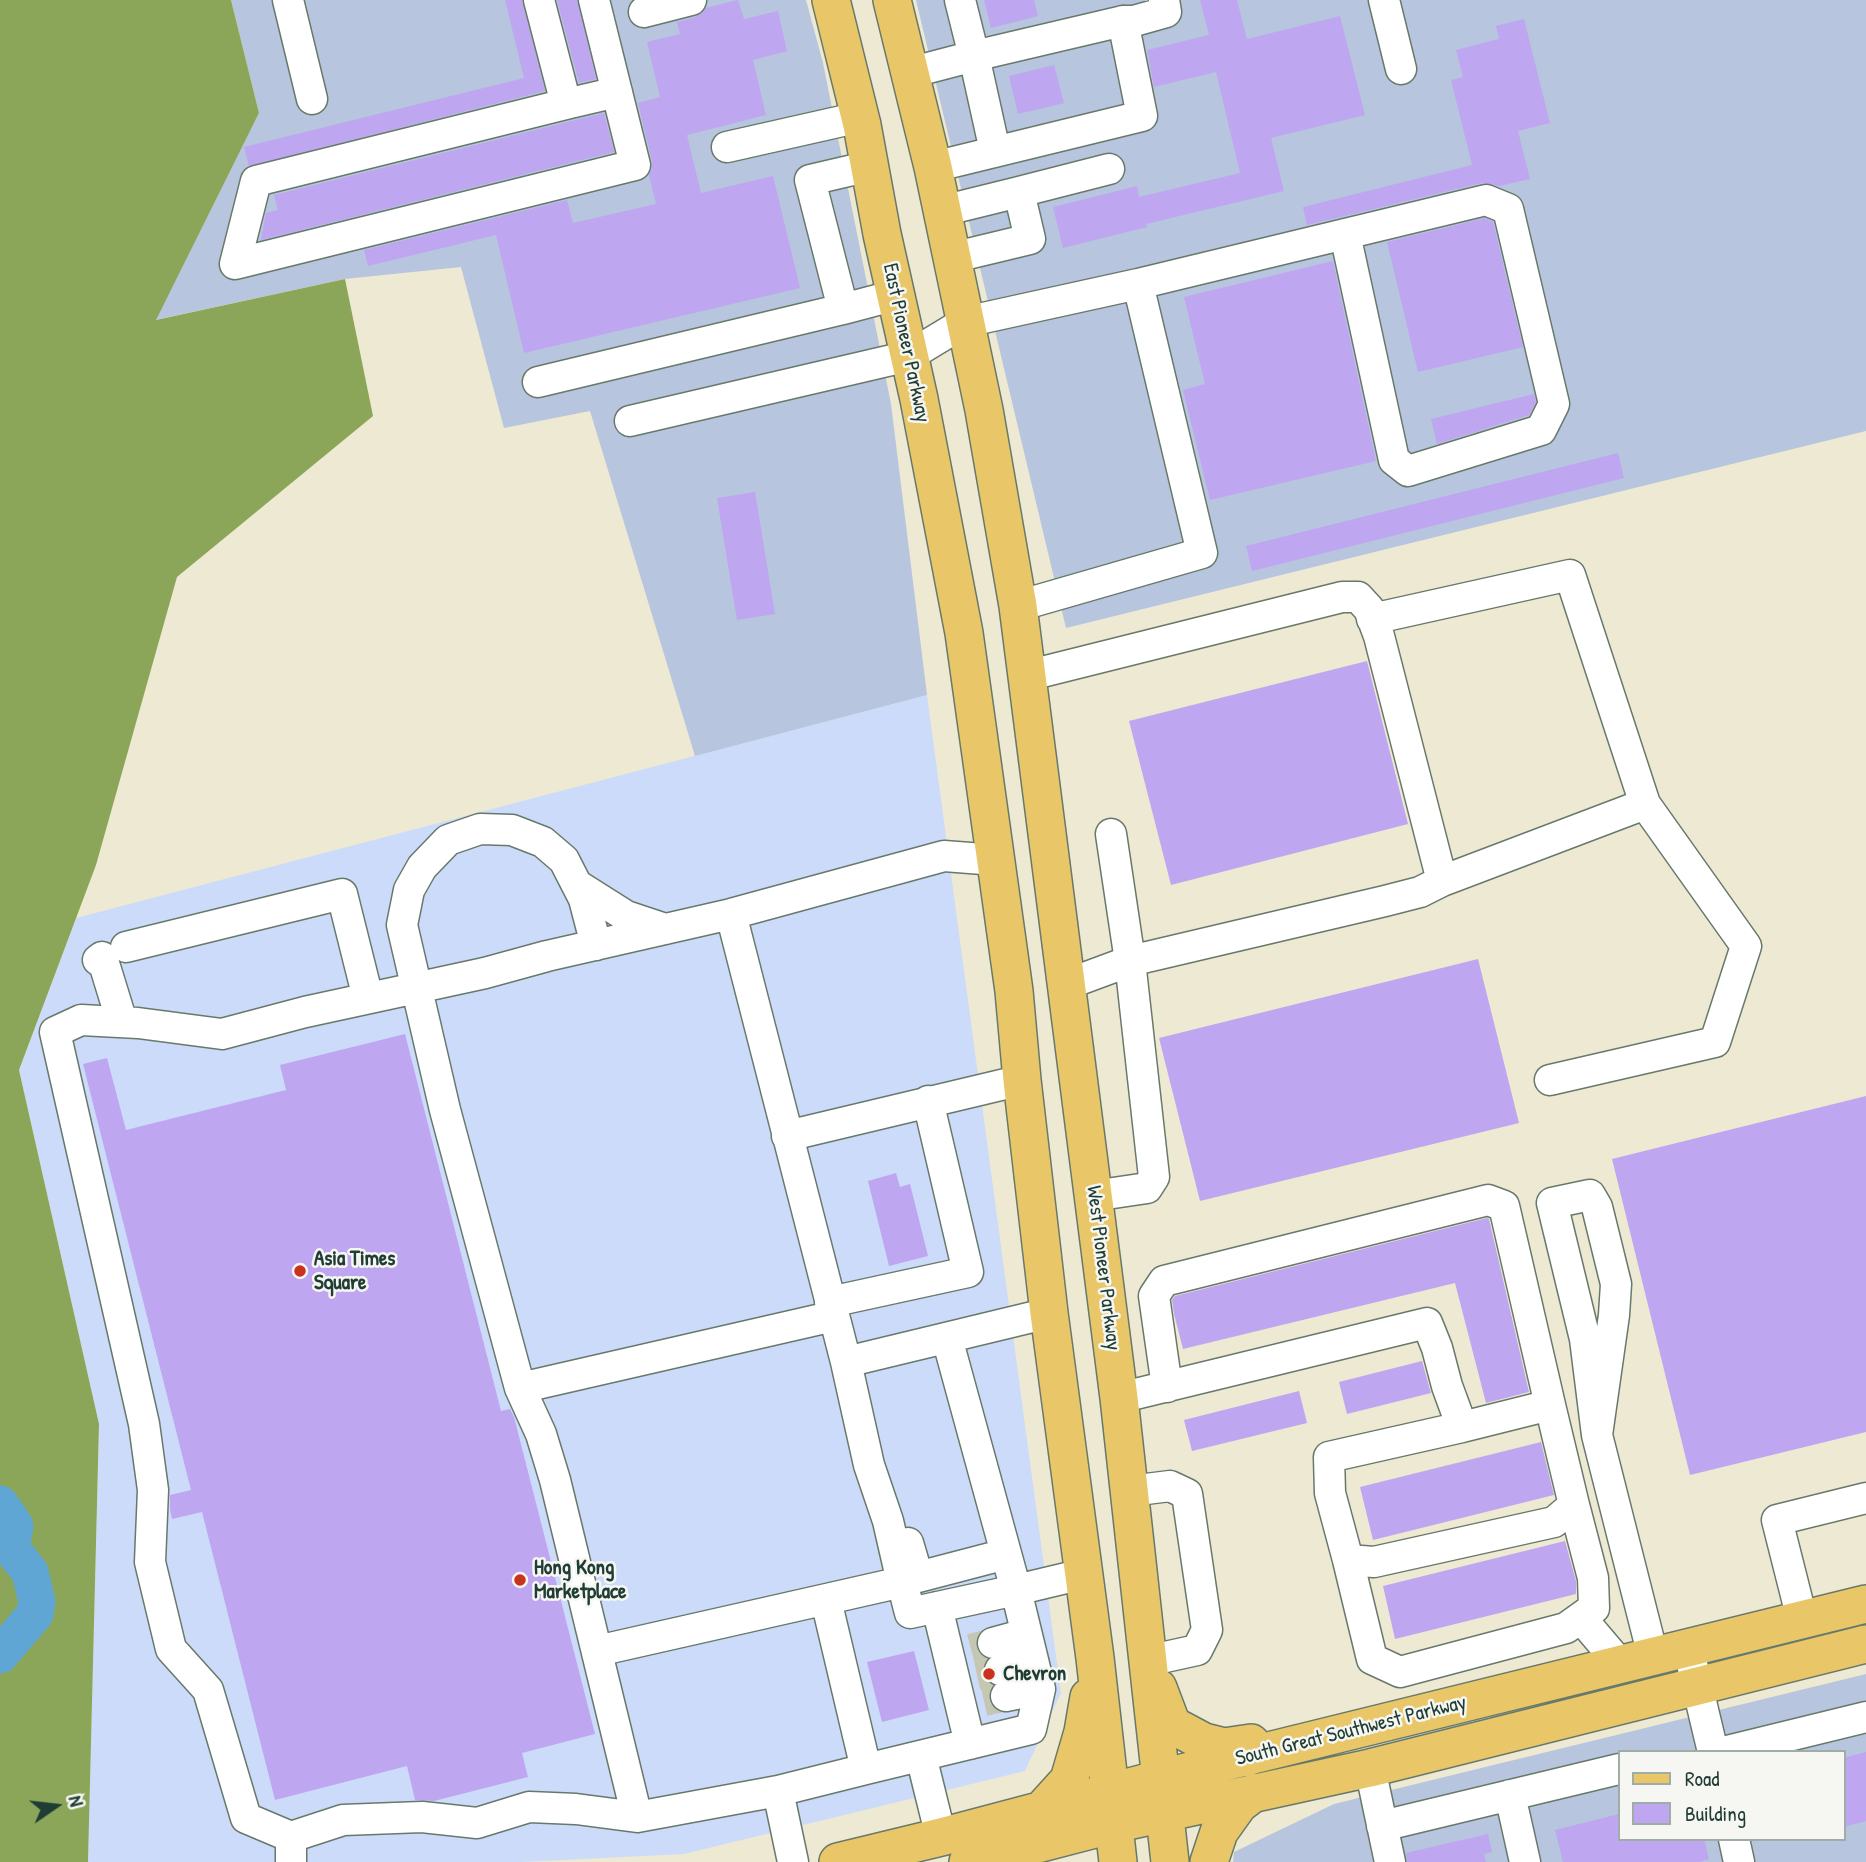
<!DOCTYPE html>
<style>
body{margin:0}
#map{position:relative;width:1866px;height:1862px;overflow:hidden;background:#eee9d2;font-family:"Patrick Hand",sans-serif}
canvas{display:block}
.legend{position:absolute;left:1618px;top:1750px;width:228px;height:91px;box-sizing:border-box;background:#f6f6f2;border:2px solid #a0aca6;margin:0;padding:9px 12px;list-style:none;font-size:21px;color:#1f3d34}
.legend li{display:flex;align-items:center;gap:14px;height:35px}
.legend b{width:35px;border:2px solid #a0aca6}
.north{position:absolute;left:21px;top:1771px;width:70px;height:70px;-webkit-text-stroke:5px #f6f6f2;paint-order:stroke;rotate:76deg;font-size:19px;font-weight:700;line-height:28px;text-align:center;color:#1f3d34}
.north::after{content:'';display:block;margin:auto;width:24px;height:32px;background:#1f3d34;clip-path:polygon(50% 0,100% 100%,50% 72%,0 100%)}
</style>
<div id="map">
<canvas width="1866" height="1862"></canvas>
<ul class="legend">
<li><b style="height:9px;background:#e9c769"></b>Road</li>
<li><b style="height:19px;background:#bea6f0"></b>Building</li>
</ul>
<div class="north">N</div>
</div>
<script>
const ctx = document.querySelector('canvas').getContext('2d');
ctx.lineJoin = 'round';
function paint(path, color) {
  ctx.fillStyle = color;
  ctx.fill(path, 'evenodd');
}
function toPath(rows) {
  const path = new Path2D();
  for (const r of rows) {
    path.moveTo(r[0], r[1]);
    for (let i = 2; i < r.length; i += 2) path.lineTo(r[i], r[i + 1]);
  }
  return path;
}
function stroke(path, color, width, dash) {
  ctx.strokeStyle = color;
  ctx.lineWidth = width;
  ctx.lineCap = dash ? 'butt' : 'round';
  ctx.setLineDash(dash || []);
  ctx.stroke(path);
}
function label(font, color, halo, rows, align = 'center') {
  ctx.font = font + ' "Patrick Hand",sans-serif';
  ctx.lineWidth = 5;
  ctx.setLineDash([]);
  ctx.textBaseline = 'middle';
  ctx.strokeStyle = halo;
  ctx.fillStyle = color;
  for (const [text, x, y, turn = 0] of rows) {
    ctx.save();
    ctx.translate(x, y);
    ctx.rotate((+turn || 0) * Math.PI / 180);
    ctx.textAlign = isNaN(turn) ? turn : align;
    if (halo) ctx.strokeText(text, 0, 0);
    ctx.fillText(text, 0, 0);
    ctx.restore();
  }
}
paint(toPath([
 [927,695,1061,1693,1025,1771,684,1854,522,1862,88,1862,99,1424,19,1070,76,918]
]), '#ccdbfa');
paint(toPath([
 [231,0,806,0,823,63,891,404,927,695,695,756,590,411,504,428,461,267,345,279,155,320,259,113],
 [916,0,1866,0,1866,431,1066,628],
 [1866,1674,1866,1862,1233,1862,1234,1852,1334,1804],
 [1619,1752,1843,1752,1843,1839,1619,1839]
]), '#b8c5de');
paint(toPath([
 [0,0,231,0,259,113,156,320,345,279,373,416,177,577,96,865,19,1070,99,1424,88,1862,0,1862]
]), '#8ca659');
stroke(toPath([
 [0,1504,15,1526,11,1548,30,1572,37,1602,35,1614,0,1655]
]), '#5fa6d5', 37);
paint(toPath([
 [505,0,522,0,545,91,249,166,244,147,524,78],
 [557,0,577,0,596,79,579,83],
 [738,0,744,19,778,11,787,51,753,60,766,115,687,135,701,193,773,176,800,288,524,353,496,235,368,266,364,250,567,200,573,223,656,204,649,175,652,169,652,161,638,103,660,97,647,42,680,34,677,22,696,17,706,8],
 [984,0,1034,0,1038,16,991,28],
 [1200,0,1237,0,1247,39,1340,16,1365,115,1271,138,1284,191,1146,224,1147,227,1063,248,1053,207,1137,186,1139,197,1240,173,1216,72,1154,87,1147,50,1209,35],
 [1524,19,1550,123,1518,131,1530,179,1499,186,1482,183,1307,225,1303,207,1472,165,1451,80,1463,77,1456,50,1499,39,1496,26],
 [1054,65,1064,103,1018,114,1009,76],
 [604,113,614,152,261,240,266,213,278,210,274,195],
 [1485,218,1493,222,1523,347,1418,372,1387,242],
 [1333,261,1376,461,1210,500,1183,390,1205,384,1184,297],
 [1534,394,1536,402,1529,415,1437,444,1431,419],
 [1618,453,1624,478,1252,571,1246,546],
 [755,492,775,614,737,620,717,498],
 [1367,661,1408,824,1171,885,1129,721],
 [1478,959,1519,1123,1200,1201,1159,1038],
 [405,1034,501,1411,510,1409,514,1417,595,1734,522,1753,528,1777,434,1801,415,1800,407,1766,275,1800,202,1512,172,1519,170,1509,170,1495,191,1490,83,1064,107,1058,126,1130,286,1090,280,1065],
 [1866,1096,1866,1432,1690,1475,1612,1159],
 [896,1173,900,1187,910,1184,928,1256,889,1266,868,1181],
 [1487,1218,1489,1219,1529,1392,1486,1403,1455,1283,1183,1349,1174,1314,1172,1300,1175,1296],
 [1422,1361,1431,1393,1347,1414,1339,1382],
 [1299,1391,1307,1423,1192,1451,1184,1420],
 [1541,1442,1554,1495,1373,1540,1360,1487],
 [1565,1541,1576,1581,1576,1594,1395,1639,1383,1586],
 [914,1651,929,1710,882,1722,867,1662],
 [1866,1752,1866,1821,1843,1827,1843,1758],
 [1619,1814,1619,1839,1704,1839,1709,1859,1699,1862,1563,1862,1555,1830],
 [1488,1834,1492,1852,1484,1854,1486,1862,1407,1862,1406,1853]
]), '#bea6f0');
stroke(toPath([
 [971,1649,993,1643],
 [977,1675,1000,1670],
 [984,1701,1006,1696]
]), '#c5c7b2', 30, [30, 15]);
const minor = toPath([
 [288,0,312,99],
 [539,0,566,104,256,181,235,264,635,165,594,0],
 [1384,0,1401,69],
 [644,12,691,0],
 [909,73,974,56,960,0],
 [566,104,617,92],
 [727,147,860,117],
 [995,151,974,56,1123,21],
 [870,166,810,180,843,309,896,295],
 [933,167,1142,116,1123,21,1134,21,1166,12,1164,0],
 [942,211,1019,192],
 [951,258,1030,239,1019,192,1109,169],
 [1138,284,1486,200,1508,209,1554,404,1541,430,1408,471,1394,460,1345,234],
 [538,382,843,309],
 [630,421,909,356,965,322,1138,284,1202,553,1018,606],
 [1372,619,1570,575,1645,804,1746,946,1715,1042,1550,1080],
 [1026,676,1342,597,1358,597,1369,609,1379,636,1442,881,1420,892,1385,901,1130,961,1068,984],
 [1442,881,1645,804],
 [577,885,626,916,665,929],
 [596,945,584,899,564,860,543,842,512,830,480,829,448,840,422,867,409,890,402,925,445,1110,520,1388,541,1434,555,1480,637,1817,778,1791,793,1862],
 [126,947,342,894,368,998],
 [98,960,102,957,122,1022],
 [787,1136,1022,1080],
 [1093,1196,1147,1188,1154,1177,1130,961,1111,834],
 [830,1302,968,1272,928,1101],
 [846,1362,1049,1313],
 [1167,1387,1154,1296,1164,1281,1488,1200,1504,1206,1550,1405],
 [520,1388,834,1316],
 [1119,1398,1427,1323,1437,1348,1447,1386,1462,1427,1550,1405,1574,1505,1554,1522,1374,1562,1348,1560,1330,1493,1329,1457,1462,1427],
 [1597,1435,1614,1315,1616,1284,1597,1207,1590,1195,1552,1203,1585,1339,1597,1435,1653,1656],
 [1130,1491,1170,1486,1187,1494,1207,1630,1197,1650,1147,1661],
 [908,1543,918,1577,1006,1554],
 [1348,1560,1372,1659,1400,1672,1566,1628,1594,1608,1593,1578,1574,1505],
 [902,1582,910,1613,1016,1590,947,1338],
 [937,1607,970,1744],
 [1581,1618,1620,1664],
 [1802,1619,1777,1520,1866,1498],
 [993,1643,1026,1634],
 [1688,1647,1713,1752],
 [597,1651,902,1582,888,1521,869,1465,846,1362,731,914],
 [1000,1670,1033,1662],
 [1006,1696,1040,1689],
 [1723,1752,1866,1717],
 [921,1756,941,1837],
 [1370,1768,1390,1862],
 [866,1769,1031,1729,1040,1689,1016,1590,1083,1574],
 [778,1791,866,1769,826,1600],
 [1510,1795,1525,1862],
 [1382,1826,1619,1769],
 [291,1837,343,1820,422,1817,477,1823,529,1807,576,1809,637,1817],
 [1734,1839,1739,1862],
 [291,1862,291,1837,246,1818,208,1690,171,1649,150,1562,153,1490,144,1424,55,1032,81,1020,138,1023,222,1034,305,1012,485,973,547,956,731,914,944,856,996,860]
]);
const major = toPath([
 [831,0,862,125,882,234,919,399,964,633,1014,991,1022,1080,1049,1313,1095,1658,1118,1862],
 [892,0,933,167,984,410,1018,606,1119,1398,1170,1862],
 [1158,1688,1172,1725,1204,1742,1224,1747,1251,1743],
 [1041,1811,1069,1780,1083,1732,1089,1697],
 [838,1862,941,1837,1224,1762,1866,1604],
 [968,1862,1114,1824,1370,1768,1866,1644],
 [1209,1862,1219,1832,1239,1804,1255,1792]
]);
stroke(minor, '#67796b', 33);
stroke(major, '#67796b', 40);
stroke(minor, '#fff', 30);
stroke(major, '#e9c769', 37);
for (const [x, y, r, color] of [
 [300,1271,7,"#c8321e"],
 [520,1580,7,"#c8321e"],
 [989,1674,7,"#c8321e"]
]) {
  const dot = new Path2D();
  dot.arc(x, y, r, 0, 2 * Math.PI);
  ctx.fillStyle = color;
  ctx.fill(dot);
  stroke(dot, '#f6f6f2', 2.5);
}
label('21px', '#1f3d34', '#f6f6f2', [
 ["East Pioneer Parkway",906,343,78],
 ["West Pioneer Parkway",1103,1268,83],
 ["South Great Southwest Parkway",1351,1731,-14]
]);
label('bold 21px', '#1f3d34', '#f6f6f2', [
 ["Asia Times",314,1259],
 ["Square",314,1283],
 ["Hong Kong",534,1568],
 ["Marketplace",534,1592],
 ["Chevron",1003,1674]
], 'left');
</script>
